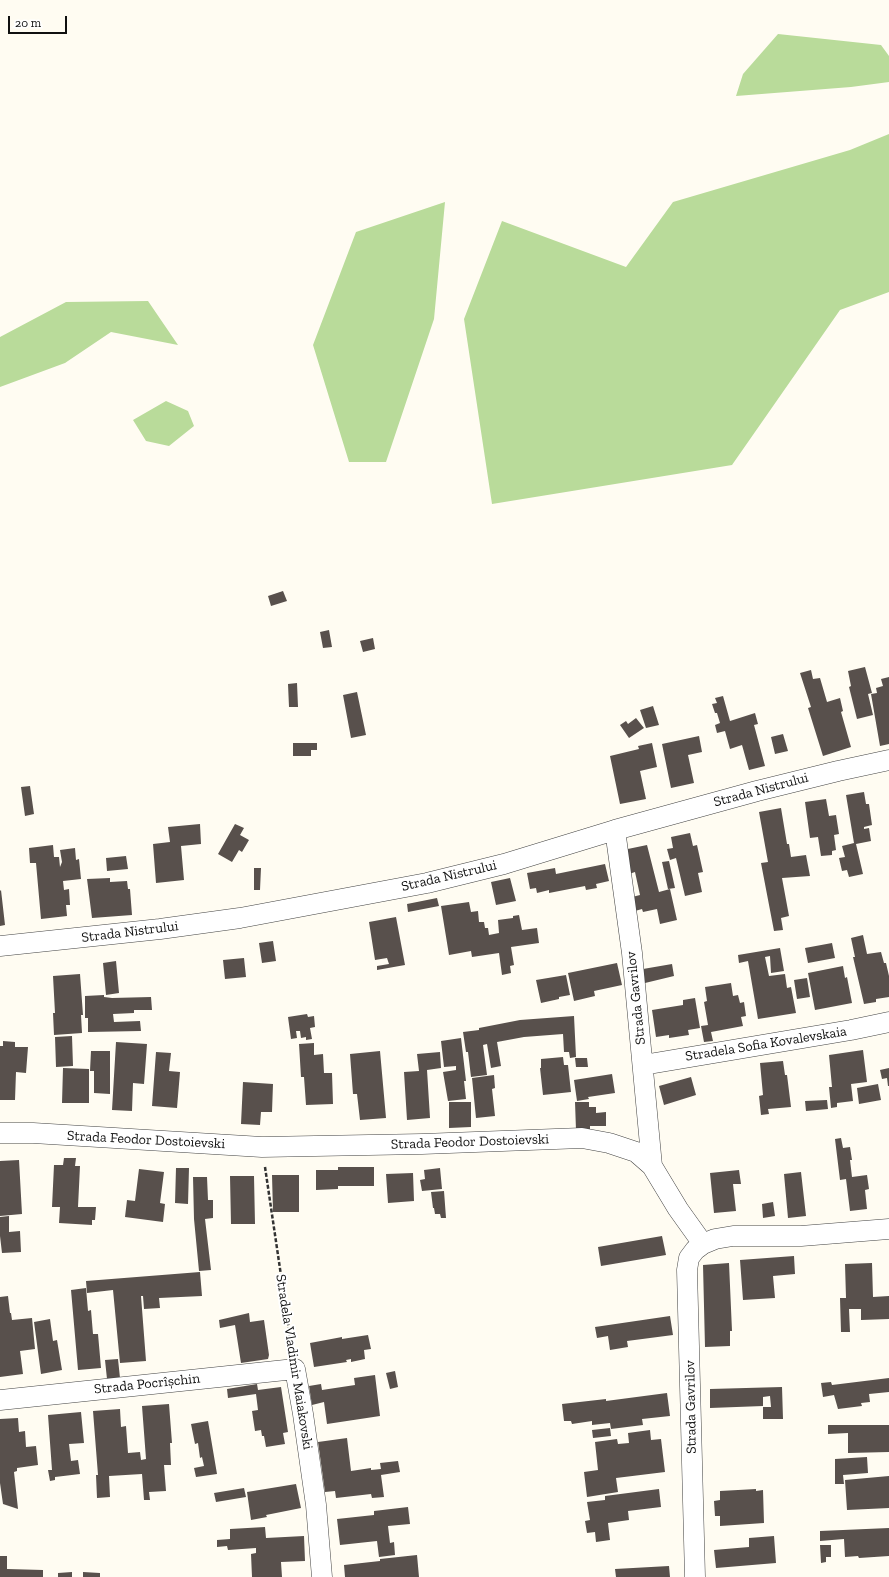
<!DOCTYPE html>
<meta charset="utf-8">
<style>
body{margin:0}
#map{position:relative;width:889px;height:1577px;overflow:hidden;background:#fffcf2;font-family:"Zilla Slab",serif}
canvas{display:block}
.scale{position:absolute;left:8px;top:16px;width:59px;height:18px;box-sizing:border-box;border:2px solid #101010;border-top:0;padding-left:5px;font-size:12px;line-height:14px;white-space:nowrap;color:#101010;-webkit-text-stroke:3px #fff;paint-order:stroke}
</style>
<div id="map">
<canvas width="889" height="1577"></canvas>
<div class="scale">20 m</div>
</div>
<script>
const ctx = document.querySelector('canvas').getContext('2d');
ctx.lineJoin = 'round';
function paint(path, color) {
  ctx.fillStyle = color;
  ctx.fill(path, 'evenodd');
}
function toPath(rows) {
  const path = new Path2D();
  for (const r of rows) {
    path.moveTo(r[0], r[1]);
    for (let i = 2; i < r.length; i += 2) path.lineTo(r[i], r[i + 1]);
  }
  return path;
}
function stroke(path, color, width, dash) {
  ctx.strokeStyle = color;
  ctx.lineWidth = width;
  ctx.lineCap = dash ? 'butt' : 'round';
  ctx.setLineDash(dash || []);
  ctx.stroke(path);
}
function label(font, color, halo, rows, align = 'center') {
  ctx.font = font + ' "Zilla Slab",serif';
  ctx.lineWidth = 4;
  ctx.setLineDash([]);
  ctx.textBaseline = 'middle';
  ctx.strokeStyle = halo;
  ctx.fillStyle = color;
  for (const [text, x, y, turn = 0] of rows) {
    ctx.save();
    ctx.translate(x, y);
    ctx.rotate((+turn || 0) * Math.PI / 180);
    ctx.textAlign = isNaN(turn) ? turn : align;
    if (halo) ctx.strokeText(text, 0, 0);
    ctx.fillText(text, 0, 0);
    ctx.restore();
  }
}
paint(toPath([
 [778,34,881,45,889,56,889,82,851,87,736,96,743,74],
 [889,134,889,292,840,310,732,465,492,504,464,319,502,221,626,267,673,202,850,150],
 [445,202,434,319,386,462,349,462,313,345,356,232],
 [148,301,178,345,111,332,65,363,0,387,0,337,66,302],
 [166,401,188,411,194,426,169,446,146,441,133,420]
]), '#b9db9a');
paint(toPath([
 [283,591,287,601,271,606,268,596],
 [329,630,332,647,323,648,320,632],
 [373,638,375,649,363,652,360,641],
 [865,667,872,693,868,694,873,715,857,719,849,687,851,686,848,671],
 [811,670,813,679,820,678,827,702,840,698,843,711,841,712,851,747,823,756,808,708,811,707,800,673],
 [889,677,889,744,880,746,871,694,877,693,876,688,883,686,881,679],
 [297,683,298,707,289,707,288,684],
 [357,692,366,735,351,738,343,695],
 [723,696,730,721,755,713,758,724,754,725,765,766,749,770,742,745,730,749,725,731,717,733,715,725,720,723,717,713,715,713,712,704,717,703,715,698],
 [653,706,659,725,646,728,640,710],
 [636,718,644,728,629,738,620,725,626,721,628,724],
 [783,734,788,751,775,754,771,737],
 [699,736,702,752,688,755,694,783,671,788,662,744],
 [293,743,317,743,317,750,311,750,311,756,293,756],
 [652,743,657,767,640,771,646,799,620,804,610,756,639,749,638,746],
 [30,786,34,814,25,816,21,787],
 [864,792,866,804,869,804,872,825,864,827,864,829,869,828,871,841,856,844,863,874,849,877,847,870,842,871,839,858,845,857,842,846,854,843,846,795],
 [826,799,829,816,836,815,839,834,834,835,836,850,832,851,832,855,821,856,818,837,810,838,805,802],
 [781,808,787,844,789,844,791,857,806,855,810,876,782,878,789,916,781,918,783,930,774,931,761,863,768,862,759,812],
 [200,824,201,844,181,846,184,880,156,883,153,844,170,842,168,827],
 [235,824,244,828,240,835,249,840,242,852,239,850,232,862,218,854],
 [690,833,693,846,697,845,703,872,698,873,702,892,685,896,676,858,670,860,667,849,673,848,671,837],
 [53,845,54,857,59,857,60,867,62,862,60,850,75,848,76,860,79,859,81,879,63,881,64,890,69,889,70,905,66,905,67,916,41,919,36,863,30,863,29,848],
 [647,845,659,892,670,889,677,920,660,924,657,909,643,912,642,909,635,911,632,897,640,895,635,872,629,874,623,850],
 [126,856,128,869,107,871,106,858],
 [669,861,675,888,668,889,662,862],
 [605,864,609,881,596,884,597,888,586,890,585,886,549,893,549,890,537,893,536,888,530,889,527,873,555,868,556,874],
 [254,868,261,868,260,890,254,890],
 [110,878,110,882,127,881,128,889,130,889,132,915,92,918,87,879],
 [510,878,516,901,496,905,491,882],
 [1,890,5,925,0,926,0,891],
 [437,898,439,906,408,912,407,904],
 [469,902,471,912,478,911,479,922,484,922,485,928,488,928,489,935,499,933,498,920,513,918,513,916,519,915,522,930,537,928,539,943,511,947,514,965,510,966,511,973,502,975,499,953,472,957,471,951,449,955,441,906],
 [396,917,405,965,377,970,377,966,389,964,387,958,375,960,369,922],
 [863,935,867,954,881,952,884,963,886,963,889,976,889,997,876,999,876,1002,864,1004,853,957,855,957,851,938],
 [273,941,276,961,262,963,259,943],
 [832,943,835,958,808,963,805,948],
 [780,948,784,971,771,973,770,956,765,957,769,976,785,974,787,988,791,987,796,1013,758,1019,748,961,739,963,738,955],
 [244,958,246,977,225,979,223,960],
 [116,961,119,993,106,995,103,963],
 [617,963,622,985,594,991,595,996,574,1001,568,973],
 [672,964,674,976,645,983,643,969],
 [843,966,845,978,847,977,852,1003,815,1010,808,973],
 [80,974,83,1015,81,1015,82,1033,54,1035,53,1013,55,1013,53,976],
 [566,975,570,995,559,997,559,999,541,1003,536,980],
 [807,978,810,997,797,999,794,980],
 [731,983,733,996,738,995,740,1003,744,1002,746,1016,741,1017,743,1026,711,1032,713,1041,704,1042,701,1026,708,1025,704,1002,707,1001,705,987],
 [104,995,104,997,112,998,151,997,152,1010,134,1010,134,1013,113,1014,114,1022,140,1021,141,1031,88,1032,88,1018,85,1018,85,996],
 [695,998,700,1028,688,1030,689,1035,669,1038,669,1035,656,1037,652,1010,683,1005,683,1000],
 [307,1014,308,1017,314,1016,315,1027,310,1028,312,1039,306,1040,306,1037,301,1038,300,1031,296,1031,297,1038,291,1039,288,1017],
 [574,1016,576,1057,570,1058,569,1052,564,1052,563,1034,524,1037,497,1042,501,1066,491,1068,487,1044,483,1045,487,1075,471,1077,468,1052,466,1052,463,1032,479,1030,479,1028,520,1020],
 [72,1036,73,1066,56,1067,55,1037],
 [461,1038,466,1081,464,1081,466,1099,448,1101,443,1072,456,1070,456,1066,444,1067,441,1041],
 [3,1041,15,1042,15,1047,28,1047,26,1073,16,1072,15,1100,0,1100,0,1046,3,1046],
 [116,1042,147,1044,144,1084,133,1083,132,1111,112,1110],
 [314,1043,314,1055,323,1054,324,1073,332,1073,333,1104,306,1105,304,1077,301,1077,299,1044],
 [863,1050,867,1082,851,1084,853,1101,837,1103,837,1107,831,1108,829,1087,832,1087,829,1055],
 [91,1051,110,1051,110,1094,94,1093,94,1071,90,1071],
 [380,1051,386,1118,360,1120,357,1094,353,1094,350,1054],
 [156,1052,171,1053,169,1071,180,1072,177,1108,152,1106],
 [440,1052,441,1068,427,1070,430,1118,407,1120,404,1072,419,1071,417,1054],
 [563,1057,564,1065,568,1065,571,1092,543,1095,540,1068,541,1068,541,1059],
 [575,1058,587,1058,588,1067,576,1067],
 [783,1061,785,1075,787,1075,791,1107,768,1109,769,1114,761,1115,759,1096,763,1095,760,1063],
 [63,1068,89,1069,89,1103,62,1103],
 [889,1068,889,1086,888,1086,887,1078,882,1079,880,1070],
 [612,1074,615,1093,588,1097,589,1099,577,1101,574,1080],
 [494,1075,495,1088,492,1089,495,1116,476,1118,472,1078],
 [691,1077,696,1095,664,1105,659,1086],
 [243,1082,273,1084,272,1112,261,1112,260,1125,241,1124],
 [878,1084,881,1100,859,1104,857,1088],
 [827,1100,828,1109,806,1111,805,1101],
 [449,1102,471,1102,471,1127,449,1128],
 [575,1102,589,1102,589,1107,596,1107,596,1113,606,1112,606,1126,590,1126,590,1130,576,1130],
 [841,1138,843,1148,850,1147,852,1160,850,1160,852,1177,867,1175,869,1189,865,1190,867,1209,850,1211,846,1179,840,1180,835,1139],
 [64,1158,76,1158,75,1166,80,1166,78,1207,96,1207,95,1220,92,1220,92,1225,59,1223,60,1207,52,1207,54,1165,63,1165],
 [19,1160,22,1214,0,1216,0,1161],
 [338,1167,374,1167,374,1186,338,1186,338,1189,316,1190,316,1170,338,1170],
 [176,1168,189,1168,188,1204,175,1203],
 [440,1168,442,1189,422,1191,420,1180,425,1179,424,1170],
 [139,1169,164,1172,160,1203,165,1204,163,1222,125,1217,127,1200,135,1201],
 [739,1170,741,1184,733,1184,736,1211,714,1213,710,1173],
 [801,1172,806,1216,788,1218,784,1174],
 [413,1173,414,1201,388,1203,386,1174],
 [272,1175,299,1175,299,1212,273,1212],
 [230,1176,254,1176,255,1224,231,1224],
 [193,1177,207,1177,208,1200,213,1200,213,1218,205,1219,211,1270,199,1271,194,1219],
 [444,1191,446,1218,441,1218,440,1214,435,1214,434,1208,433,1208,431,1192],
 [773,1202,775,1216,763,1218,762,1204],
 [9,1216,9,1232,20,1231,21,1252,2,1253,0,1236,0,1217],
 [662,1236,666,1255,601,1266,598,1247],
 [794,1256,795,1274,773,1276,775,1298,743,1300,740,1260],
 [729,1263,732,1331,730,1331,730,1346,705,1347,703,1265],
 [872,1263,873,1297,889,1296,889,1319,861,1320,861,1309,849,1309,850,1332,841,1332,840,1298,846,1298,845,1264],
 [200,1272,202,1296,159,1298,160,1308,144,1309,143,1296,141,1296,146,1361,120,1363,113,1290,87,1293,86,1281],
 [86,1288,88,1311,91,1310,93,1334,98,1334,101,1368,78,1370,71,1290],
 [8,1296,10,1313,11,1313,12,1320,32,1318,35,1349,20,1351,23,1374,0,1377,0,1297],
 [249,1313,250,1322,264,1320,269,1355,268,1359,241,1363,235,1325,220,1328,219,1320],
 [670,1316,673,1335,627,1341,628,1347,610,1350,608,1336,597,1338,595,1327],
 [50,1319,53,1341,57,1340,62,1370,41,1374,34,1322],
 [368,1335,371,1349,364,1350,365,1359,351,1362,351,1359,346,1360,347,1362,314,1367,310,1343,342,1337,342,1339],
 [118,1359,120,1378,107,1379,105,1360],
 [395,1371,398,1387,390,1389,386,1373],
 [375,1375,380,1416,327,1424,324,1402,312,1405,309,1386,321,1384,322,1390,355,1385,354,1378],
 [889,1378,889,1392,869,1394,870,1402,861,1403,862,1406,838,1409,834,1395,823,1397,821,1383,831,1382,832,1385],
 [257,1384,258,1390,281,1387,288,1432,283,1433,285,1444,266,1447,264,1436,262,1436,261,1430,255,1431,252,1411,258,1410,256,1394,228,1398,227,1389],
 [782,1387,783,1419,763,1419,763,1407,771,1407,770,1396,763,1397,763,1406,710,1408,710,1389],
 [667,1393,670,1416,642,1419,643,1425,611,1429,610,1423,592,1425,592,1421,572,1424,571,1421,564,1421,562,1404,606,1399,606,1401],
 [169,1404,172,1443,170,1443,171,1465,164,1465,166,1491,149,1492,150,1500,144,1500,142,1474,109,1476,110,1497,97,1498,96,1475,98,1475,93,1411,120,1409,121,1427,126,1426,128,1453,140,1452,141,1460,146,1459,142,1406],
 [81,1412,84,1443,69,1444,71,1461,78,1460,80,1474,55,1477,55,1480,50,1481,48,1470,52,1470,48,1415],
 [18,1418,19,1432,25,1431,26,1447,36,1446,38,1465,17,1468,17,1471,14,1472,18,1509,3,1504,0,1483,0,1419],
 [208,1421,217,1474,196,1477,194,1468,204,1466,202,1457,200,1458,198,1443,195,1444,191,1424],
 [828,1425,889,1425,889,1452,848,1453,848,1433,828,1434],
 [610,1428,611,1436,593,1438,592,1430],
 [650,1430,651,1440,661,1439,665,1472,616,1478,618,1492,587,1497,584,1472,598,1470,595,1442,617,1439,618,1444,629,1443,628,1433],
 [347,1438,351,1471,371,1468,371,1470,381,1469,380,1463,398,1461,400,1472,381,1475,384,1497,372,1498,371,1494,336,1498,335,1491,325,1492,318,1442],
 [867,1457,868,1473,843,1475,844,1484,835,1484,835,1459],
 [889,1476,889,1508,847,1510,845,1480],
 [296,1484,301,1508,266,1515,267,1517,251,1520,247,1492],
 [244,1488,246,1497,216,1502,214,1493],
 [659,1489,661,1507,628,1511,629,1520,608,1523,610,1540,596,1542,595,1532,587,1533,585,1521,590,1520,587,1502,605,1500,605,1496],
 [756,1489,756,1491,763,1490,764,1523,720,1526,720,1516,715,1516,714,1501,720,1500,720,1491],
 [408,1507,410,1524,388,1526,390,1543,394,1542,395,1555,379,1557,377,1541,340,1545,337,1519,374,1515,374,1511],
 [265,1527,266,1538,304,1536,305,1561,281,1562,282,1577,252,1577,251,1554,256,1553,256,1548,228,1550,227,1546,217,1547,217,1540,230,1539,230,1529],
 [889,1528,889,1556,859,1558,858,1556,845,1557,844,1539,820,1541,820,1531],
 [774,1536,776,1563,716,1568,714,1550,749,1547,749,1538],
 [820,1545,831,1545,831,1557,826,1557,826,1562,821,1563],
 [417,1555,419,1577,345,1577,344,1565,380,1561,380,1559],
 [0,1556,7,1556,7,1569,43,1570,43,1577,0,1577],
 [669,1566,670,1577,616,1577,615,1569],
 [72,1572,72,1577,58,1577,58,1573],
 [83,1572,100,1573,100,1577,83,1577]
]), '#58504c');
const minor = toPath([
 [615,830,632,953,652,1166],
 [0,946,160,929,240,918,427,883,504,864,615,830,757,791,838,771,889,760],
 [643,1065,851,1030,889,1022],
 [0,1133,33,1133,262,1147,422,1144,582,1138,609,1143,636,1152,652,1166,678,1209,703,1244,715,1239,733,1236,801,1236,889,1229],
 [0,1400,295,1369,303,1414,316,1505,322,1577],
 [695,1577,687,1270,689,1258,695,1250,703,1244]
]);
stroke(minor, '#434343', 21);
stroke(toPath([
 [265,1167,292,1350]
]), '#323232', 2.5, [4, 2]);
stroke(minor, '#fff', 20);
label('14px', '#101010', '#fff', [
 ["Strada Nistrului",761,790,-15],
 ["Strada Nistrului",449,876,-13],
 ["Strada Nistrului",130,932,-7],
 ["Strada Gavrilov",636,998,-96],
 ["Stradela Sofia Kovalevskaia",766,1044,-9],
 ["Strada Feodor Dostoievski",146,1140,3],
 ["Strada Feodor Dostoievski",470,1142,-2],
 ["Stradela Vladimir Maiakovski",294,1362,81],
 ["Strada Pocrîșchin",147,1384,-6],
 ["Strada Gavrilov",691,1407,-91]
]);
</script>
